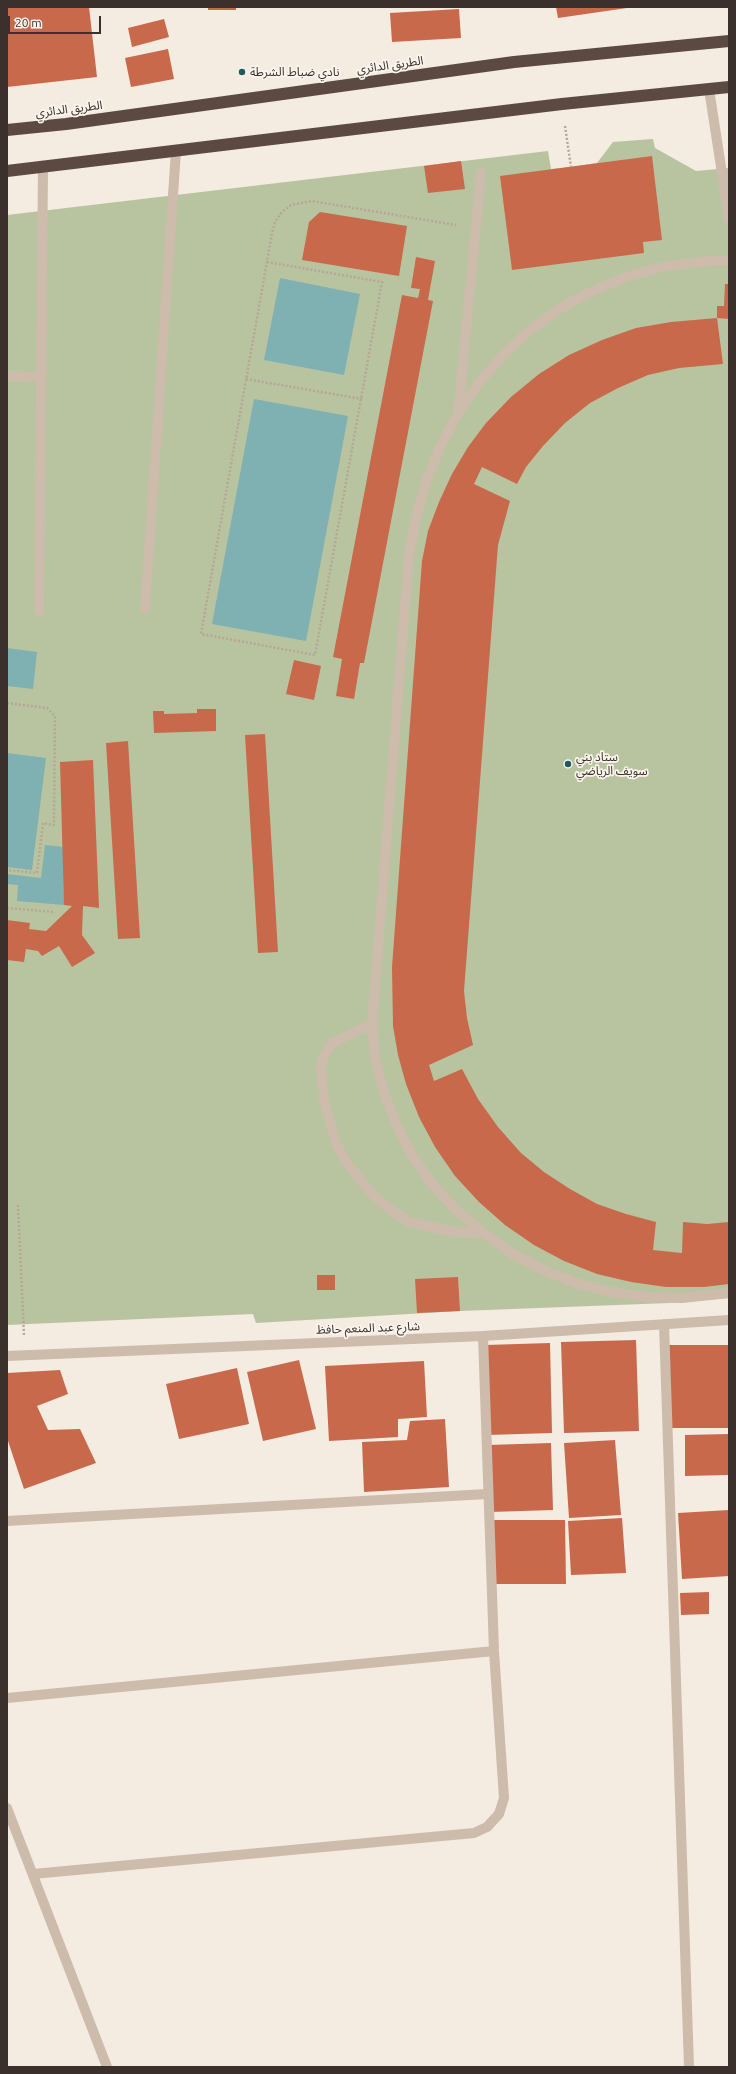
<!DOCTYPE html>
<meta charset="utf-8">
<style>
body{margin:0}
#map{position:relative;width:736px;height:2074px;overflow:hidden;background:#f4ebe1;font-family:Ubuntu,sans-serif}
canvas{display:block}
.frame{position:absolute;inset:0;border:8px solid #3b302b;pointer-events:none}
.scale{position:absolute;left:8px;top:16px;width:93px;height:18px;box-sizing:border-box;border:2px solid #3b302b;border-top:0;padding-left:5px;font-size:12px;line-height:14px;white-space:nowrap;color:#3b302b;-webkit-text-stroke:3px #fbf5ee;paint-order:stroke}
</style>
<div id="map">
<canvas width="736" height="2074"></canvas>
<div class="frame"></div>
<div class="scale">20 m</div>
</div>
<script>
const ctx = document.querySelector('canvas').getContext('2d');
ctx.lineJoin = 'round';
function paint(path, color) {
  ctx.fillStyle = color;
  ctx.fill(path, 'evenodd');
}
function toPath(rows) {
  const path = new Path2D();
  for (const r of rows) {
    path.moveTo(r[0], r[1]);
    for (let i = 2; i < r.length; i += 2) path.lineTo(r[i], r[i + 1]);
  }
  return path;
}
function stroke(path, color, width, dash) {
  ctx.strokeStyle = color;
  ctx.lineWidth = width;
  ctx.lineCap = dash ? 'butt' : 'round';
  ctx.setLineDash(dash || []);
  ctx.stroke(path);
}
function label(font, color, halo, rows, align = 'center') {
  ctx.font = font + ' Ubuntu,"Noto Sans Arabic",sans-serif';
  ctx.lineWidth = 3.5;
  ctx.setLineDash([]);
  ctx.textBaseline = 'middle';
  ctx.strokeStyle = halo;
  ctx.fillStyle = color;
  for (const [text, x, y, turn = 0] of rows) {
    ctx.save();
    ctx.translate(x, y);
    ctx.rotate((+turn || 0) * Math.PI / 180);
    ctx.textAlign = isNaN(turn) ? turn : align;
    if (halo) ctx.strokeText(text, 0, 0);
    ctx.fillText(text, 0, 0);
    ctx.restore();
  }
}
paint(toPath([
 [653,139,655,148,696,171,729,168,729,1298,669,1303,460,1311,256,1323,253,1314,7,1325,7,215,548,151,551,169,571,167,597,163,613,142]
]), '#b8c4a0');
paint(toPath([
 [280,278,360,294,344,375,264,360],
 [254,399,348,416,306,641,212,624],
 [7,648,37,652,33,689,7,686],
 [7,753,46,758,32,870,7,867],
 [45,845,63,847,64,905,17,901,18,885,7,884,7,874,41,878]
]), '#7fb0b2');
paint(toPath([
 [7,7,89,7,97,77,7,87],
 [208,7,236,7,236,10,208,10],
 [556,7,627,7,627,8,558,18],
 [459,9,461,38,392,42,390,13],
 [164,19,169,37,132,47,128,28],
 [168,49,174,79,131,87,125,58],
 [652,156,662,240,643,242,644,253,512,270,500,176],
 [461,161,465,189,428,193,424,166],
 [320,212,407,226,399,276,302,260,309,222],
 [416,257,435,261,428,300,433,301,364,663,360,663,354,699,336,696,342,659,333,657,402,295,418,298,420,289,411,288],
 [725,284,729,284,729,319,717,318,723,364,679,368,648,375,618,388,590,403,565,423,543,446,526,467,517,484,482,467,474,484,510,501,498,545,464,991,467,1018,473,1045,429,1065,434,1081,462,1069,478,1099,498,1127,521,1153,544,1172,570,1189,597,1204,626,1214,656,1222,653,1250,682,1253,683,1222,707,1224,729,1222,729,1284,704,1287,666,1287,631,1282,597,1274,564,1261,534,1245,505,1225,479,1202,455,1176,435,1147,419,1117,406,1084,398,1055,393,1026,392,967,422,561,428,531,439,502,452,474,468,447,486,423,511,397,539,374,569,355,602,340,636,328,671,322,717,318,717,306,724,306],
 [294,660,321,666,314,700,286,694],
 [197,709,216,709,216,731,154,733,153,711,164,711,164,714,197,713],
 [265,734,278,952,258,953,245,735],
 [128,741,140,938,118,939,106,743],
 [93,760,99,908,83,906,82,935,95,953,72,967,59,946,42,956,38,951,26,949,24,962,7,960,7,920,30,923,29,929,46,931,72,906,64,905,60,762],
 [317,1275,335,1275,335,1290,317,1290],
 [458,1277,460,1311,417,1313,415,1279],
 [636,1340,639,1431,564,1433,561,1342],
 [550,1343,552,1433,488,1435,486,1345],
 [669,1345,729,1345,729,1428,670,1428],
 [299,1360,316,1429,263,1441,247,1372],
 [424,1361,427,1417,398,1419,398,1437,329,1441,325,1366],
 [237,1368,249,1424,179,1439,166,1384],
 [60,1370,68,1394,37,1406,48,1430,80,1429,96,1463,24,1489,7,1438,7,1373],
 [445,1419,449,1487,364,1492,362,1442,407,1440,410,1421],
 [729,1434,729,1475,685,1476,685,1435],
 [615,1440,621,1515,569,1518,564,1443],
 [551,1443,553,1510,490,1512,488,1445],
 [729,1510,729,1576,682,1579,678,1513],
 [622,1518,626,1573,571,1575,568,1521],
 [493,1520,565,1520,566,1584,493,1584],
 [709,1592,709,1614,681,1615,680,1593]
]), '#c8694b');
stroke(toPath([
 [565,126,571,167],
 [267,262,382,282,315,655,201,634,272,233,275,222,282,212,291,205,312,201,456,225],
 [246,379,362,399],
 [7,703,47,708,55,716,54,825,43,823,37,873,7,870],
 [7,908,55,912],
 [18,1205,24,1335]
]), '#b9a596', 2.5, [2, 2]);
stroke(toPath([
 [709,89,729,219],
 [729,260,698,262,662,267,626,277,592,291,559,309,529,331,502,356,478,384,457,415,440,447,426,482,416,518,409,555,372,1024,375,1059,384,1093,397,1126,413,1157,432,1184,455,1209,483,1233,512,1253,543,1270,576,1283,611,1292,646,1297,682,1298,729,1293],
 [7,376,41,377],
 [458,413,481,173],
 [145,609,176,151],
 [39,611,43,167],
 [372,1024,332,1043,323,1057,321,1068,324,1101,336,1143,346,1162,374,1196,391,1210,409,1222,455,1232,483,1233],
 [664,1324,689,2067],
 [7,1356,483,1336,729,1320],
 [7,1521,487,1494],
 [7,1698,494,1651],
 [7,1808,107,2067],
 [33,1874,474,1833,487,1827,499,1814,504,1798,494,1651,483,1336]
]), '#cdbbac', 10);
stroke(toPath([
 [7,130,66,124,514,62,729,41],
 [7,171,562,104,729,87]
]), '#5c4a42', 12);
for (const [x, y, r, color] of [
 [242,72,4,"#1f5a5e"],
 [568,764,4,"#1f5a5e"]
]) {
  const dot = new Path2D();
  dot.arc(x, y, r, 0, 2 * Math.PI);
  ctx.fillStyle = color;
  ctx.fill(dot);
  stroke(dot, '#fbf5ee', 1.5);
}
label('12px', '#3b302b', '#fbf5ee', [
 ["الطريق الدائري",390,65,-8],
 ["الطريق الدائري",69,109,-7],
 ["شارع عبد المنعم حافظ",368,1328,-2]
]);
label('12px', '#3b302b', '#fbf5ee', [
 ["نادي ضباط الشرطة",250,72],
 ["ستاد بني",576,757],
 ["سويف الرياضي",576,771]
], 'left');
</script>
